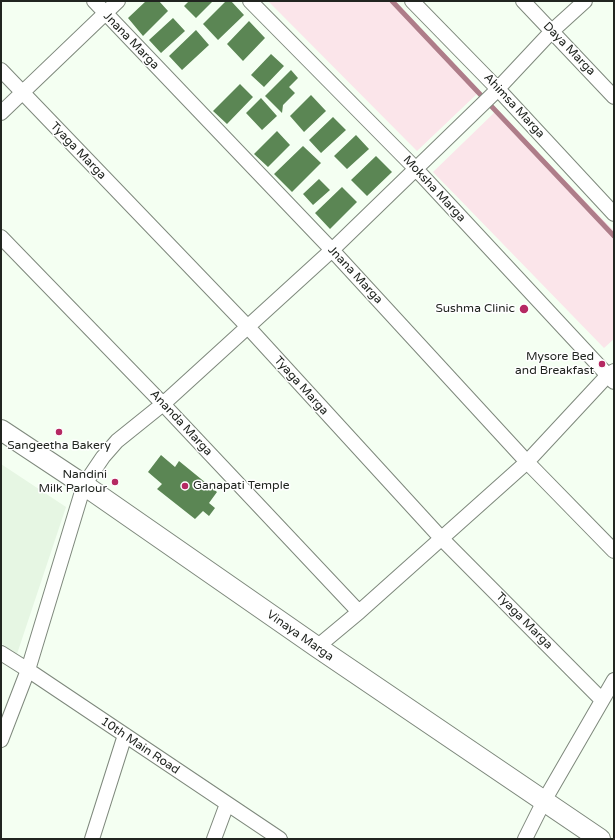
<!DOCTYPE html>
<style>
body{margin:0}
#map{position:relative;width:615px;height:840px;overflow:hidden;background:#f4fff2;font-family:"Varela Round",sans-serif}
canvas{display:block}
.frame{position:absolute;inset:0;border:2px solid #212520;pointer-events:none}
</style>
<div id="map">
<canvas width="615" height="840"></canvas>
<div class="frame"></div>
</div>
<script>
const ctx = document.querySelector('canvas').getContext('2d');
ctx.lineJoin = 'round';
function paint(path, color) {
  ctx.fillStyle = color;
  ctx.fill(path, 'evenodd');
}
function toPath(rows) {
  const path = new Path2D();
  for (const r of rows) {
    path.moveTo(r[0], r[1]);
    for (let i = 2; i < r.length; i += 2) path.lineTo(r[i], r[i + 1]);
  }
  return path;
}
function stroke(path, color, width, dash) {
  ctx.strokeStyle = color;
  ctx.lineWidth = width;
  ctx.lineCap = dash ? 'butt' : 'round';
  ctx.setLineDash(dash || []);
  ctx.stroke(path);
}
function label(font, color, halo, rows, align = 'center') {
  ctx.font = font + ' "Varela Round",sans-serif';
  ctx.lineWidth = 3;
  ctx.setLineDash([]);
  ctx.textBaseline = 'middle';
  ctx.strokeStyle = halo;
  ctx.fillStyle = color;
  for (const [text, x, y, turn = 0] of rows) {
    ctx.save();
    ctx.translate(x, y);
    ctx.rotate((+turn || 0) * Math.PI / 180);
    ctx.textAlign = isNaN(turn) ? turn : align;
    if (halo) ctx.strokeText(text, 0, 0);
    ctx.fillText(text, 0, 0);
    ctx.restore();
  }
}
paint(toPath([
 [1,464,66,507,17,654,1,643]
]), '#e6f6e3');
paint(toPath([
 [268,1,392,1,480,91,417,151],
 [497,110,614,231,614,339,604,348,433,172]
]), '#fbe5ea');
stroke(toPath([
 [392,1,614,236]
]), '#ae7d89', 5);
paint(toPath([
 [146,1,159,1,168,11,143,36,128,18],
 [189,1,213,1,196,18,184,6],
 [226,1,231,1,244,15,218,40,203,24],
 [173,18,185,31,161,53,149,40],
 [249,21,265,38,243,61,227,44],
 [196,30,209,45,182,70,169,56],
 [271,54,284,66,264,87,251,75],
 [291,70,298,78,289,87,295,93,283,105,282,113,265,96],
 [240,84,253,97,227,124,213,111],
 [311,95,326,111,304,132,290,116],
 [261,98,277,116,262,130,246,113],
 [333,117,346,130,321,153,309,140],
 [277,131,290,145,268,167,254,154],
 [356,135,369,149,347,169,334,156],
 [303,146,321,163,292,192,274,174],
 [376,156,392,172,367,196,351,180],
 [319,179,330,190,313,205,303,194],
 [342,187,357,202,330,229,315,213],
 [161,455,175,467,179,461,217,492,209,503,215,508,209,516,203,511,195,519,157,489,162,484,148,472]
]), '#5b8654');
const street = toPath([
 [94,1,332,250,527,462,614,551],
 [250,1,416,169,614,382],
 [412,1,497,88,614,214],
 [523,1,614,97],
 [1,70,247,326,442,539,602,700],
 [1,113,118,1],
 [1,237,163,404,359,612],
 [317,647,359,612,527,462,607,376,614,371],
 [1,653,28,670,280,839],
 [1,740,28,670,84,485,103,457,117,441,163,404,332,250,492,95,552,31,585,1],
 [92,839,125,735],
 [214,839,227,804],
 [525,839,544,801,614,680]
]);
const secondary = toPath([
 [1,430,84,485,317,647,600,839]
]);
stroke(street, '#7e887c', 16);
stroke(secondary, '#7e887c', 22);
stroke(street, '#fff', 14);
stroke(secondary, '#fff', 20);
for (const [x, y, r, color] of [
 [524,309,5,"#b52962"],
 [602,364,4,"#b52962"],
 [59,432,4,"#b52962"],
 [115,482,4,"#b52962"],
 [185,486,4,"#b52962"]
]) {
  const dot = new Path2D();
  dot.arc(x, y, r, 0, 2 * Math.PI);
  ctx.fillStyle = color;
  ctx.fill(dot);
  stroke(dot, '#fff', 1.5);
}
label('12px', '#212520', '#fff', [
 ["Jnana Marga",131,41,46],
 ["Daya Marga",569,49,46],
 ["Ahimsa Marga",514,106,47],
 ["Tyaga Marga",78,151,46],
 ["Moksha Marga",434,189,47],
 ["Jnana Marga",355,275,47],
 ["Tyaga Marga",301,386,48],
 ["Ananda Marga",181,423,47],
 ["Tyaga Marga",524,621,45],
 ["Vinaya Marga",300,636,35],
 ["10th Main Road",140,746,34]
]);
label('12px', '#212520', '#fff', [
 ["Sushma Clinic",515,309],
 ["Mysore Bed",594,357],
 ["and Breakfast",594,371],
 ["Sangeetha Bakery",59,446,"center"],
 ["Nandini",107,475],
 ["Milk Parlour",107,489],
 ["Ganapati Temple",193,486,"left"]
], 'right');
</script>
